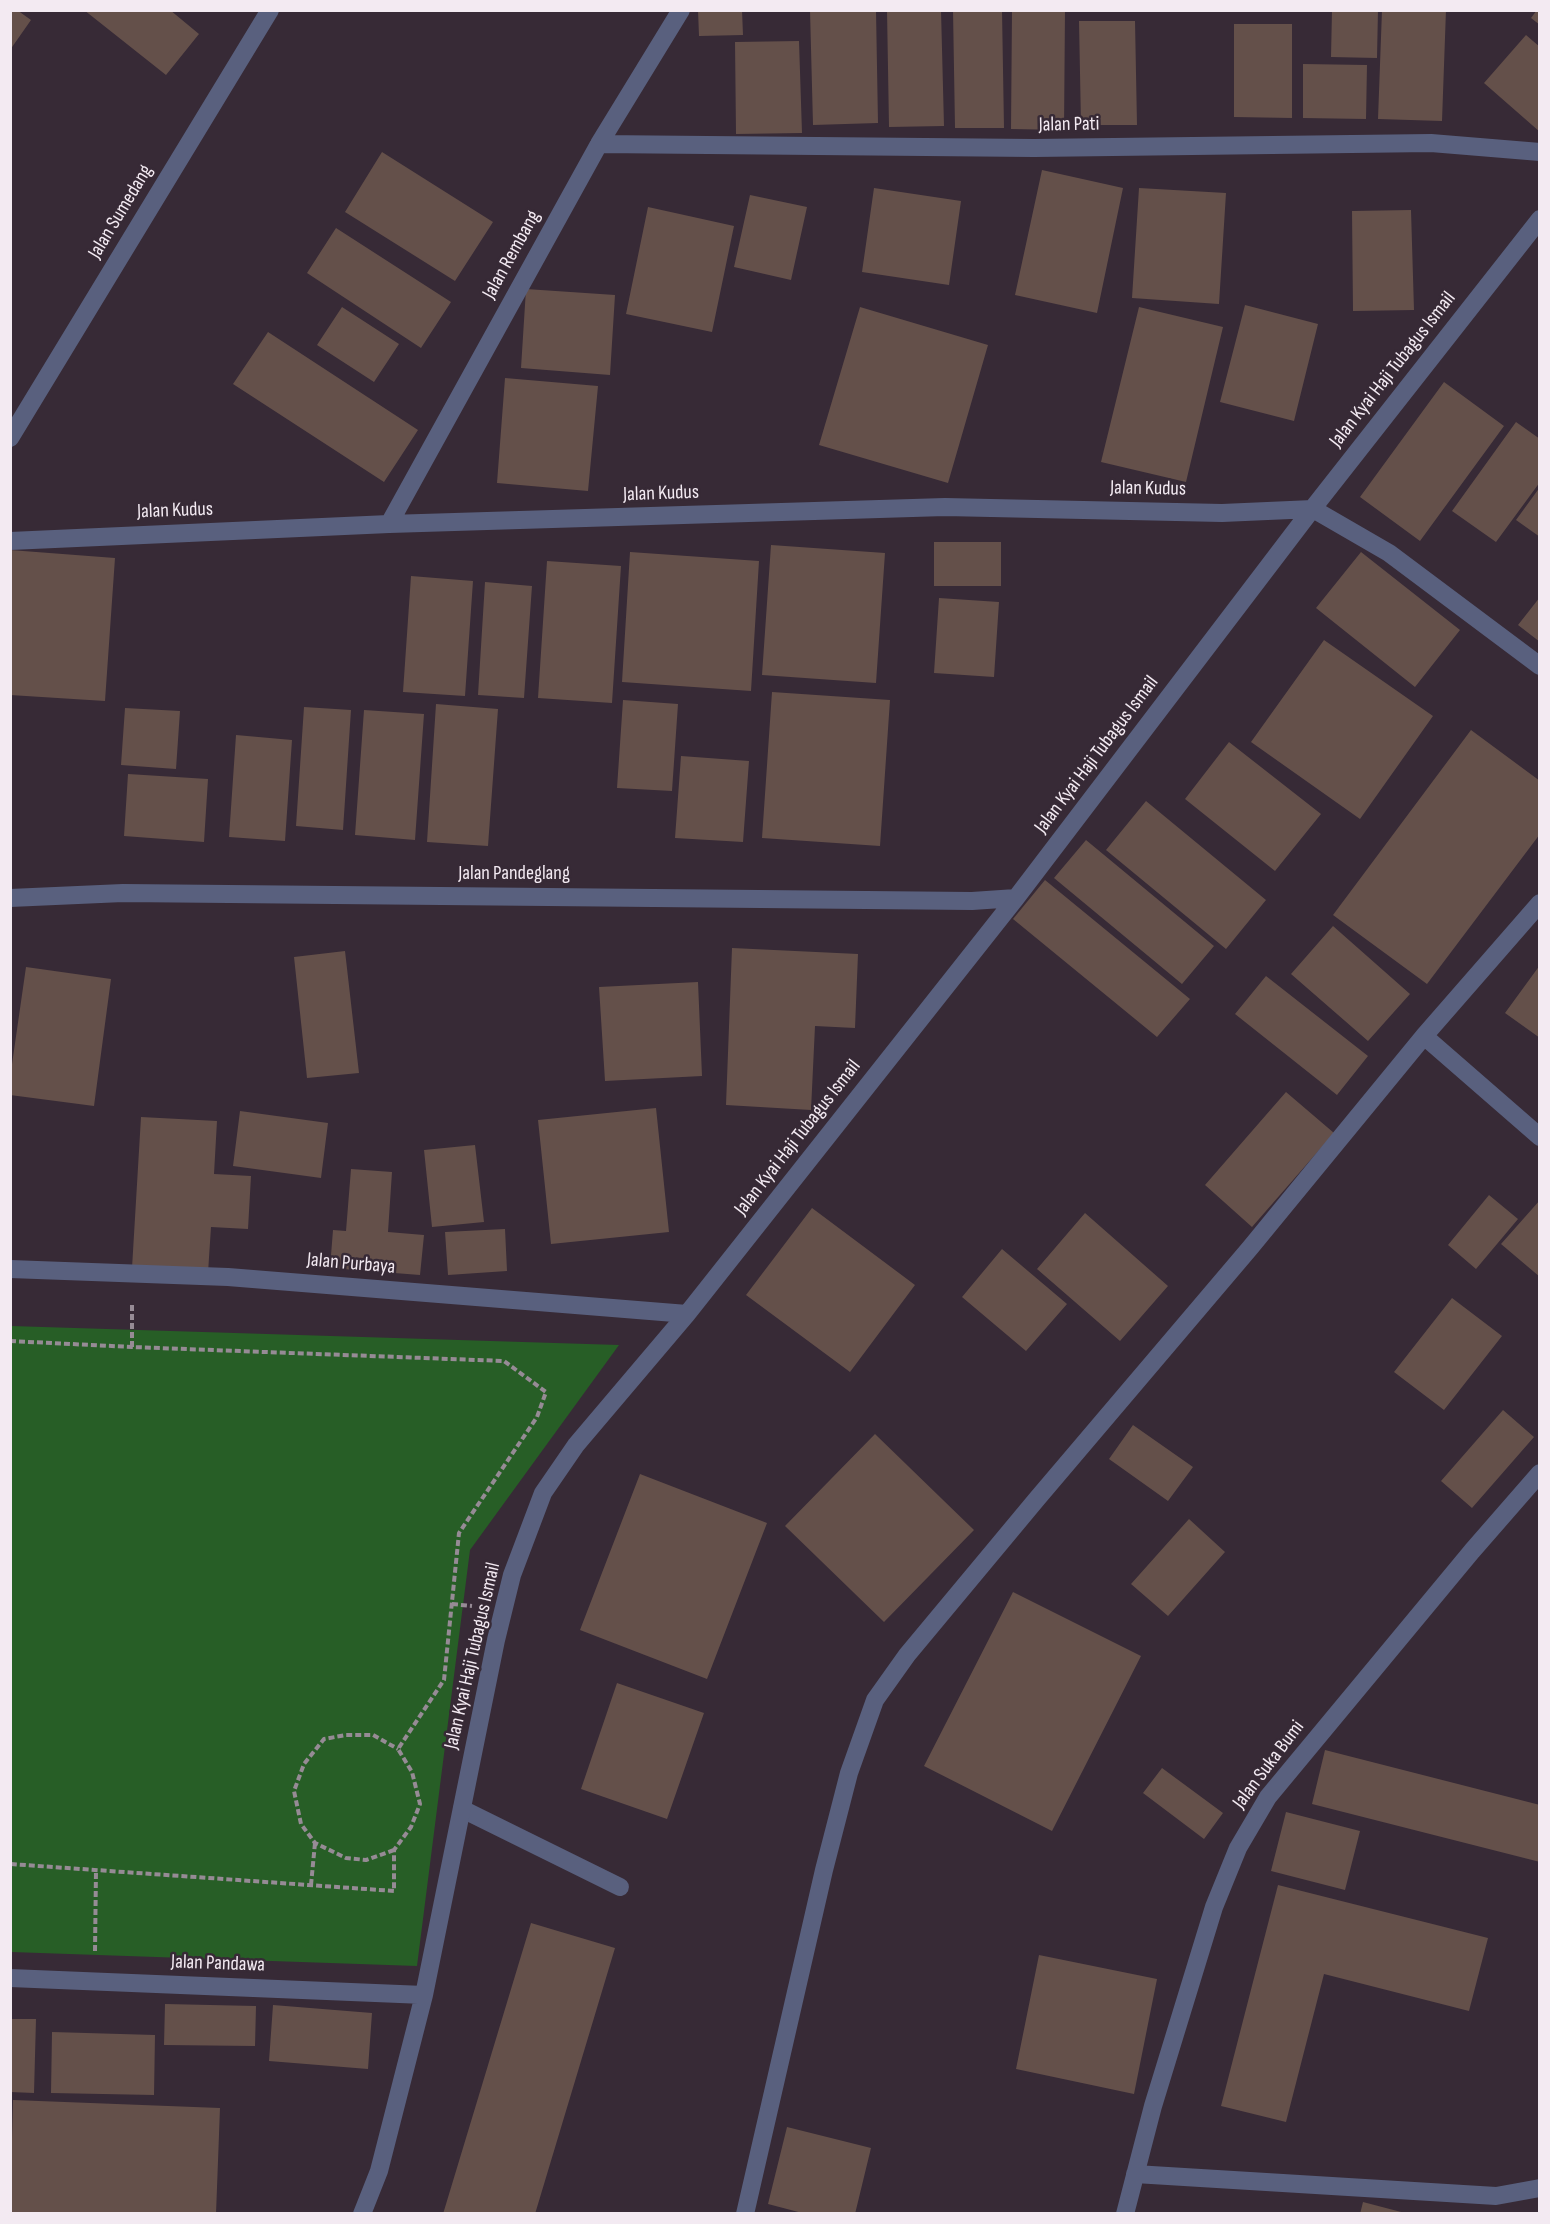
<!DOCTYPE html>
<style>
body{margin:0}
#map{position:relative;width:1550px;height:2224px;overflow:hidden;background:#372a36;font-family:"Sofia Sans Condensed",sans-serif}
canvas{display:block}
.frame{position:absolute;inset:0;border:12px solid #f3eaf2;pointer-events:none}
</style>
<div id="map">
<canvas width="1550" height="2224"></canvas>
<div class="frame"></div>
</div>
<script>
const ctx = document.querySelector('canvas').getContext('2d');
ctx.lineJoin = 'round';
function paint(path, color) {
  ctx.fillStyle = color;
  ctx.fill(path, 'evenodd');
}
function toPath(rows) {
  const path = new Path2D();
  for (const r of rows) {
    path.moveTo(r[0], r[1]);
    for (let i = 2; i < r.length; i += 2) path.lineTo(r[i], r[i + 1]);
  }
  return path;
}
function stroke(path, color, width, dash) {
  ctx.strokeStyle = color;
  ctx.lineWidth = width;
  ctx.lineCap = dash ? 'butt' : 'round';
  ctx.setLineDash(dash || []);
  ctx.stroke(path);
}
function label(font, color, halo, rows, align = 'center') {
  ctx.font = font + ' "Sofia Sans Condensed",sans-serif';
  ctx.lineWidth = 5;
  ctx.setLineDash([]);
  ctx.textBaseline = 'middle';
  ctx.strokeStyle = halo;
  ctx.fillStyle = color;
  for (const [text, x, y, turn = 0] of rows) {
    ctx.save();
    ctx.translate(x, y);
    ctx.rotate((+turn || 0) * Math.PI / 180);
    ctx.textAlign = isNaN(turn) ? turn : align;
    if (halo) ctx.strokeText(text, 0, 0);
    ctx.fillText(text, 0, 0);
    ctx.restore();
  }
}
paint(toPath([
 [11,1326,619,1345,470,1550,417,1966,11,1952]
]), '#275e26');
paint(toPath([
 [10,10,17,10,31,20,10,50],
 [84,10,170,10,199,34,166,75],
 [698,10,742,10,743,35,699,36],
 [810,10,876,10,878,123,813,125],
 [887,10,941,10,944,126,889,127],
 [953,10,1002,10,1004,128,955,128],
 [1012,10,1065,10,1064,130,1011,129],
 [1332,10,1378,10,1377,58,1331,57],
 [1382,10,1446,10,1442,121,1378,119],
 [1537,10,1540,10,1540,25,1531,18],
 [1079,21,1135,21,1137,125,1081,125],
 [1234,24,1292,24,1292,118,1234,117],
 [1526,35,1540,47,1540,132,1484,83],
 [799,41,802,133,736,134,735,42],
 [1303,64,1367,65,1366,119,1303,118],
 [382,152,493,222,455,281,345,212],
 [1042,170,1123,188,1097,313,1015,295],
 [874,188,961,201,949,285,862,272],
 [1139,188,1226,193,1219,304,1132,298],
 [750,195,807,207,791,280,734,267],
 [648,207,734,226,712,332,626,314],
 [1411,210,1414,310,1353,311,1352,211],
 [336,228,451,302,421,348,307,273],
 [526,289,615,295,610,375,521,368],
 [1245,305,1318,324,1294,421,1220,402],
 [342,307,399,344,374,382,317,345],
 [860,307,988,345,948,483,819,445],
 [1139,307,1223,327,1186,482,1101,462],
 [268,332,418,430,384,482,233,384],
 [505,378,598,386,588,491,497,483],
 [1444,382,1504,426,1420,541,1360,497],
 [1516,422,1540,439,1540,482,1496,542,1452,511],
 [1540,487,1540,537,1516,520],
 [934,542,1001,542,1001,586,934,586],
 [771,545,885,553,876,683,762,675],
 [10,550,115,558,105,701,10,695],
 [630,552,759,561,751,691,622,682],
 [1361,552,1460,630,1415,687,1316,608],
 [547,561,621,566,612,703,538,698],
 [411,576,473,581,465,696,403,692],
 [485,582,532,586,524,698,478,695],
 [1540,597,1540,642,1518,625],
 [939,598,999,602,994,677,934,673],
 [1324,640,1433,716,1360,819,1251,742],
 [772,692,890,700,880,846,762,838],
 [623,700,678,704,672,791,617,788],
 [436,704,498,709,488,846,427,842],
 [304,707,351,710,343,830,296,826],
 [125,708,180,711,176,769,121,765],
 [364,710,424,714,415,840,355,835],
 [1471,730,1540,781,1540,834,1427,984,1333,915],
 [236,735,292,740,285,841,229,837],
 [1229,742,1321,814,1275,871,1185,799],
 [681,756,749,761,743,842,675,838],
 [128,774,208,779,204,842,124,836],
 [1146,801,1266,900,1226,949,1106,850],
 [1086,840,1214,946,1182,984,1054,878],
 [1045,880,1190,999,1157,1037,1013,919],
 [1333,926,1410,994,1368,1041,1291,974],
 [732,948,858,954,855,1028,815,1026,811,1110,726,1105],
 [345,951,359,1073,307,1078,294,957],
 [1540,965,1540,1038,1505,1013],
 [26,967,111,979,94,1106,10,1095,10,1078],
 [1266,976,1368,1056,1337,1095,1235,1014],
 [698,982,702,1076,605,1081,599,987],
 [1286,1092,1334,1133,1252,1227,1205,1185],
 [656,1108,669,1232,551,1244,538,1120],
 [240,1111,328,1123,321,1178,233,1166],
 [141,1117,217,1121,214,1174,251,1176,248,1229,211,1227,208,1273,132,1268],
 [475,1145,484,1222,432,1227,424,1150],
 [351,1169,392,1172,388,1232,424,1235,420,1275,330,1268,333,1230,346,1231],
 [1489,1195,1518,1219,1476,1269,1448,1245],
 [1540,1200,1540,1277,1501,1244],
 [812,1208,915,1285,850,1372,746,1295],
 [1085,1213,1168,1286,1120,1341,1037,1269],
 [505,1229,507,1271,448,1275,445,1232],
 [1002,1249,1067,1304,1026,1351,962,1297],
 [1452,1298,1502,1336,1444,1410,1394,1372],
 [1503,1410,1534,1437,1472,1508,1441,1481],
 [1133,1425,1193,1467,1168,1501,1109,1459],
 [875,1434,974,1530,884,1622,785,1526],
 [640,1474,767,1523,707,1679,580,1630],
 [1189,1519,1225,1552,1168,1616,1131,1584],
 [1013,1592,1141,1656,1052,1831,924,1766],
 [617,1683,704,1713,667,1819,581,1789],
 [1325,1750,1540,1805,1540,1862,1312,1804],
 [1162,1768,1223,1813,1204,1839,1143,1793],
 [1286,1812,1360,1831,1345,1890,1271,1871],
 [1278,1885,1488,1938,1469,2011,1324,1974,1286,2122,1221,2106],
 [531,1923,615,1948,535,2214,443,2214],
 [1039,1955,1157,1979,1134,2094,1016,2069],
 [165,2004,256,2006,255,2046,164,2045],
 [273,2005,372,2013,368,2069,269,2061],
 [10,2019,36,2019,34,2093,10,2092],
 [52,2032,155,2035,154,2095,51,2093],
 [13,2100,220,2108,216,2214,10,2214],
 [787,2127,871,2148,855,2214,806,2214,768,2204],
 [1363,2202,1405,2213,1405,2214,1360,2214]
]), '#64504a');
stroke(toPath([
 [10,1341,132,1347,504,1361,546,1392,537,1417,459,1533,444,1680,398,1749,412,1772,420,1804,411,1827,394,1850,394,1891,10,1864],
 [132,1347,132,1303],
 [452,1604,472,1606],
 [394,1850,366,1860,346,1858,315,1843,301,1824,294,1791,304,1764,324,1739,346,1735,373,1735,398,1749],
 [311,1885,315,1843],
 [95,1951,96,1870]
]), '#968b95', 4, [6, 3]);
stroke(toPath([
 [462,1809,620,1887]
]), '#59607e', 18);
stroke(toPath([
 [599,144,1034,148,1431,143,1540,152],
 [10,438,270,10],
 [389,524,599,144,681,10],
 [10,541,389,524,945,507,1222,513,1313,509,1389,553,1540,666],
 [10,898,123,893,972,901,1016,898],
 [1424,1036,1540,1137],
 [10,1269,228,1277,687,1314],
 [10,1978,424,1995],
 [1135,2174,1496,2196,1540,2188],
 [362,2214,379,2171,424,1995,496,1640,512,1575,543,1493,576,1445,687,1314,1016,898,1306,517,1540,219],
 [745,2214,824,1870,849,1773,875,1700,907,1655,1036,1500,1250,1248,1424,1036,1540,903],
 [1125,2214,1153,2106,1214,1907,1238,1848,1268,1797,1472,1551,1540,1473]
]), '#59607e', 18);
label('20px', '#f3eaf2', '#372a36', [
 ["Jalan Pati",1069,125,-1],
 ["Jalan Sumedang",121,212,-59],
 ["Jalan Rembang",512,255,-61],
 ["Jalan Kyai Haji Tubagus Ismail",1393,370,-52],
 ["Jalan Kudus",1148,489,1],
 ["Jalan Kudus",661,494,-2],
 ["Jalan Kudus",175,511,-2],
 ["Jalan Kyai Haji Tubagus Ismail",1097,755,-53],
 ["Jalan Pandeglang",514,874],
 ["Jalan Kyai Haji Tubagus Ismail",798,1138,-52],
 ["Jalan Purbaya",351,1264,5],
 ["Jalan Kyai Haji Tubagus Ismail",473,1656,-77],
 ["Jalan Suka Bumi",1269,1765,-53],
 ["Jalan Pandawa",218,1964,2]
]);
</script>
